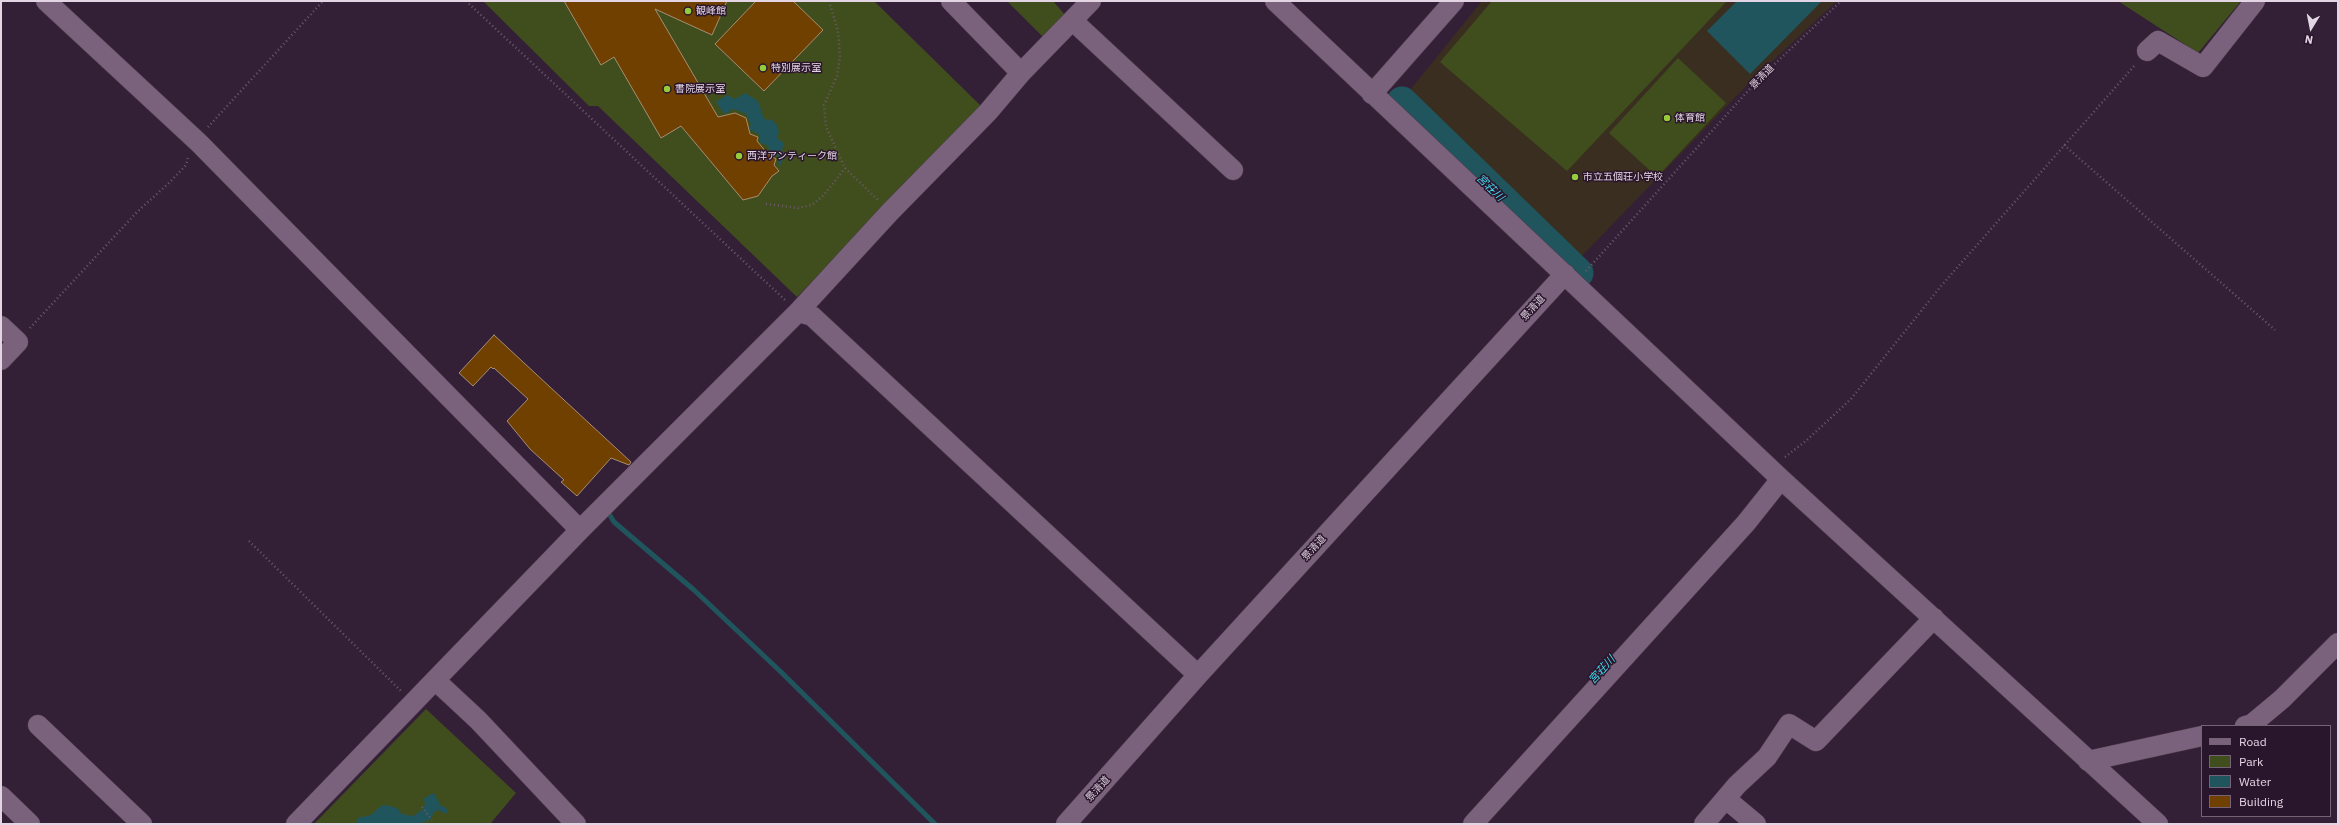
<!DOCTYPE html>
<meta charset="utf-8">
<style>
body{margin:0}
#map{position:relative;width:2339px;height:825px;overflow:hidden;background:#342036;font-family:"IBM Plex Sans",sans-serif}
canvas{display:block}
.frame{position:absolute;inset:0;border:2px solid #e3d5e4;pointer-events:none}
.legend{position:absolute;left:2201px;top:725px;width:130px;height:92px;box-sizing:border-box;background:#2a162c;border:1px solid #746276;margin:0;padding:5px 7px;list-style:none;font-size:12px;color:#e3d5e4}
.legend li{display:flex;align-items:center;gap:8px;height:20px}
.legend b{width:20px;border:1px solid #746276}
.north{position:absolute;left:2291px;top:8px;width:40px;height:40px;-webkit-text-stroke:3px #2a162c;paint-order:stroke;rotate:190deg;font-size:11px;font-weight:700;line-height:16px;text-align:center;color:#e3d5e4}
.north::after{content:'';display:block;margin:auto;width:14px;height:18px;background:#e3d5e4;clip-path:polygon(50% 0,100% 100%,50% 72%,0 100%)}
</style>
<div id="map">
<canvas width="2339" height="825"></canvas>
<div class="frame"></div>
<ul class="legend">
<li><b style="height:5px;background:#7a627c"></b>Road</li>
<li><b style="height:11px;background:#404e1d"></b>Park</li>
<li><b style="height:11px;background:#20555d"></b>Water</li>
<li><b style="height:11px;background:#6f4000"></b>Building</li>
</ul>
<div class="north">N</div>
</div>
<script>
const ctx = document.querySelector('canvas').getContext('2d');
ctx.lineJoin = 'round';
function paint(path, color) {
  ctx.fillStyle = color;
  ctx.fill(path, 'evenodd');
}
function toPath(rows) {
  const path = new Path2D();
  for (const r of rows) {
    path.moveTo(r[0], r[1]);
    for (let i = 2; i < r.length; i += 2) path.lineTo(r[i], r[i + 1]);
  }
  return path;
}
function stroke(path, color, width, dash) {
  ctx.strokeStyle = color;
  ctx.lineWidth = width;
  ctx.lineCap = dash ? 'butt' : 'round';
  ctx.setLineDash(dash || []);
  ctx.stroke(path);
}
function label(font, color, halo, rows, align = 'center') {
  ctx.font = font + ' "IBM Plex Sans","Noto Sans JP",sans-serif';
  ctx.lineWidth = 3;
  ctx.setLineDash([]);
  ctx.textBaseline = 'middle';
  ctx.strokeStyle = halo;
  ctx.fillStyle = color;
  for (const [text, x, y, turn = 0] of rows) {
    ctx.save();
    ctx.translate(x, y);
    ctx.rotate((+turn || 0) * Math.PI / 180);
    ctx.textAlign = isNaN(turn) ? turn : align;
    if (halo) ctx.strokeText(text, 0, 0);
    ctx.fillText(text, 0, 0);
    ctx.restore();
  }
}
paint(toPath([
 [1482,1,1837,1,1752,80,1579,259,1406,95]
]), '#392e1f');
paint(toPath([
 [483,1,874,1,981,106,797,297,598,106,589,106],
 [1007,1,1053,1,1066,16,1043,37],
 [1492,1,1727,1,1567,171,1440,62],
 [2118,1,2241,1,2198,53],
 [1678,58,1726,103,1657,177,1609,133],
 [426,709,516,793,490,824,314,824]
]), '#404e1d');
paint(toPath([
 [1737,1,1822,1,1750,74,1707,31],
 [745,93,758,101,764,119,772,120,777,125,779,132,777,138,784,143,782,150,784,157,779,168,778,155,769,150,768,146,759,142,760,135,749,129,751,124,746,114,734,109,724,114,716,102,727,95,735,99],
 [434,793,441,806,445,807,448,810,446,814,439,810,434,812,431,819,418,824,356,824,358,818,371,815,381,806,386,805,397,808,402,814,413,816,422,810,425,805,424,798]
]), '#20555d');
stroke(toPath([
 [608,512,614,522,694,590,781,672,935,824]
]), '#20555d', 5);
stroke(toPath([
 [1402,102,1578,273]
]), '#20555d', 31);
const building = toPath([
 [564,1,727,1,712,35,655,9,718,117,735,113,746,118,750,134,758,137,757,141,767,153,776,159,774,165,779,171,772,176,758,196,743,200,681,126,661,138,614,57,601,65,564,1],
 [756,1,793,1,823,30,764,91,715,44,756,1],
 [494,335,550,387,631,462,629,465,611,458,577,496,561,482,564,480,530,449,507,421,528,399,494,368,493,369,491,367,473,386,459,373,494,335]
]);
paint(building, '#6f4000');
stroke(building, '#a88d74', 1);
const minor = toPath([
 [46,1,199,143,580,530],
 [951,1,1021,73],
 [1275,1,1781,479,2158,824],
 [1073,21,1233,170],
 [2147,51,2158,41,2203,67,2255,1],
 [1372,94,1454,1],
 [798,312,812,316,1198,675],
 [1,326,18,342,1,360],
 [435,680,478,720,576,824],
 [38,725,142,824],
 [2245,726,2252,724,2282,699,2338,643],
 [2088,761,2202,736],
 [1,796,30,824],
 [1726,799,1756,824],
 [296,824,580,530,798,312,890,212,988,112,1021,73,1091,1],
 [1066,824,1198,675,1565,274],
 [1473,824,1746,523,1781,479],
 [1704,824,1737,785,1767,757,1789,724,1816,741,1934,618]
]);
stroke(minor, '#4f3d51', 21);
stroke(toPath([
 [466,1,785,300],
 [829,1,838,31,840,56,837,76,824,105,826,127,845,168,878,200],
 [208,127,323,1],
 [2064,145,2275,330],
 [766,204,798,208,812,205,824,195,845,168],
 [1586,271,1756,82,1841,1],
 [30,328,137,212,170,182,186,165,188,158],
 [1785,457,1807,440,1851,399,1941,286,2135,65],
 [249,541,401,691],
 [422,807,432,820]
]), '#6b596c', 2.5, [1, 3]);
stroke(minor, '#7a627c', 20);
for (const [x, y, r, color] of [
 [688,11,4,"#96cc3a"],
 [763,68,4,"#96cc3a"],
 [667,89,4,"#96cc3a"],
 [1667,118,4,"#96cc3a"],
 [739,156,4,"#96cc3a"],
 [1575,177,4,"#96cc3a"]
]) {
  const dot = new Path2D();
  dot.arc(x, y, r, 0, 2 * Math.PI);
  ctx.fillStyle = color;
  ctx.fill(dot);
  stroke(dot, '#2a162c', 1.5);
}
label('10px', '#e3d5e4', '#2a162c', [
 ["観峰館",696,11],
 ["特別展示室",771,68],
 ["書院展示室",675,89],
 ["体育館",1675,118],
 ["西洋アンティーク館",747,156],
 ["市立五個荘小学校",1583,177]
], 'left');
label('10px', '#e3d5e4', '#2a162c', [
 ["景清道",1762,77,-46],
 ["景清道",1533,308,-48],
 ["景清道",1314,548,-48],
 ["景清道",1098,789,-48]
]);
label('italic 11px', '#43d9ee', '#2a162c', [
 ["宮荘川",1490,188,44],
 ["宮荘川",1602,670,-48]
]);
</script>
